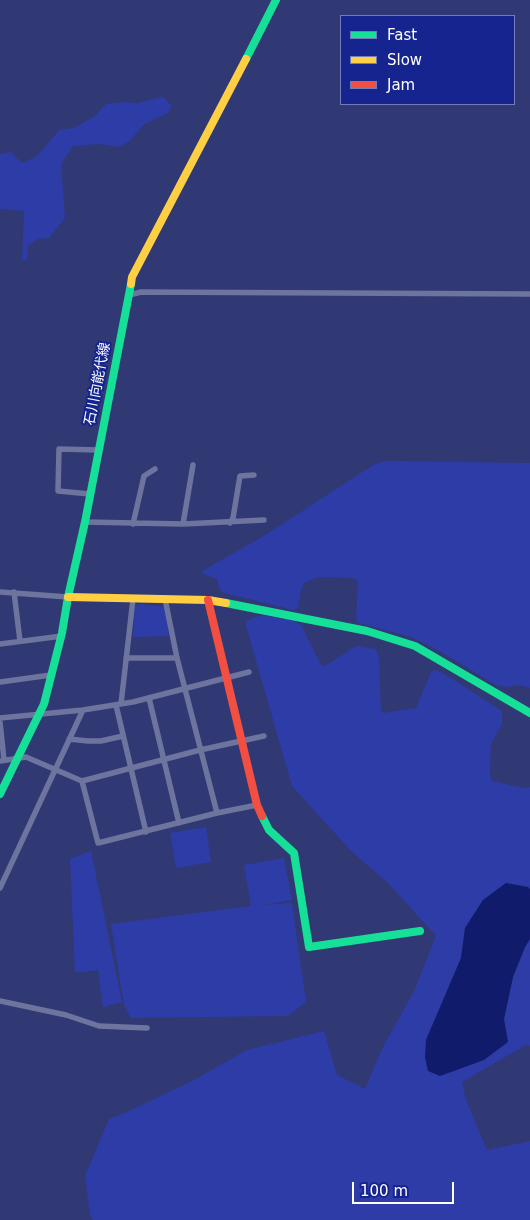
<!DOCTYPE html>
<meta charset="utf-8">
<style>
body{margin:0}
#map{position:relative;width:530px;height:1220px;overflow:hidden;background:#303973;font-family:"DejaVu Sans",sans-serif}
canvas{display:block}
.legend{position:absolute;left:340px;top:15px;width:175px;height:90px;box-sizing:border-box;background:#15248e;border:1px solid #737cbb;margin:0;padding:6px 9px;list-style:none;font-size:15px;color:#fff}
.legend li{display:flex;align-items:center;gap:10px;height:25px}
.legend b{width:25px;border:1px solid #737cbb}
.scale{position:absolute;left:352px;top:1182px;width:102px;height:22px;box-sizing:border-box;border:2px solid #fff;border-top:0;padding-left:6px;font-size:15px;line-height:18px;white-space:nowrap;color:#fff;-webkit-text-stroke:4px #15248e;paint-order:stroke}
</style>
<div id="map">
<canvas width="530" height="1220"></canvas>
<ul class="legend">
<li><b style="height:6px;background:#16e098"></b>Fast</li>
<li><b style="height:6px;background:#ffcf43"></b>Slow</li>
<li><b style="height:6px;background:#f24e42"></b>Jam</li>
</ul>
<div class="scale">100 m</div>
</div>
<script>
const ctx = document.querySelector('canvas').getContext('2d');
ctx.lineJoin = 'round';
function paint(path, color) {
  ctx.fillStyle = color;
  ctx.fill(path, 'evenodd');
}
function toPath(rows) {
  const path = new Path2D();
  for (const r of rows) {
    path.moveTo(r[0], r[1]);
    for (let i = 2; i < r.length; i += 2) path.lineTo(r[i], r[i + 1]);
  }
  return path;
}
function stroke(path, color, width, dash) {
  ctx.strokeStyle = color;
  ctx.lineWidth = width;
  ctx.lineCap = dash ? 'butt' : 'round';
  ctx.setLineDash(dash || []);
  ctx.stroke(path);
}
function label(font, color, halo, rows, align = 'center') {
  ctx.font = font + ' "DejaVu Sans","Noto Sans JP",sans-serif';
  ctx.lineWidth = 4;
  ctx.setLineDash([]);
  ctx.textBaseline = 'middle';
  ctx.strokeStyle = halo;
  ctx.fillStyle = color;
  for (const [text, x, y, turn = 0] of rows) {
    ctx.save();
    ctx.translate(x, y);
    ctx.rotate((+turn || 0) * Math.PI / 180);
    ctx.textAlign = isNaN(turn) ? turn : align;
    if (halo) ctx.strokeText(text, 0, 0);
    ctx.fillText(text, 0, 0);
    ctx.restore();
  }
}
paint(toPath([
 [163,97,172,106,168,113,144,124,130,141,119,147,99,144,73,146,61,164,65,218,49,238,38,239,28,246,27,260,22,260,24,211,0,209,0,154,12,152,15,157,23,163,37,156,59,130,74,128,95,116,106,104,122,102,137,103],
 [386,461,530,463,530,688,520,685,506,687,496,685,438,650,411,637,359,623,356,618,358,581,353,578,318,577,304,583,301,590,298,608,293,610,225,593,220,590,217,579,203,574,202,571,267,534,373,465],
 [140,604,166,607,169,636,133,637,135,606],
 [263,615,294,621,301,625,321,665,325,666,356,646,376,649,379,659,381,710,383,713,416,708,431,672,434,670,443,673,502,711,502,724,491,744,490,775,492,781,524,788,530,787,530,889,528,887,506,883,483,900,465,928,461,958,426,1040,504,1019,513,977,525,947,530,939,530,1046,526,1045,462,1082,466,1100,487,1150,530,1141,530,1220,93,1220,90,1215,85,1176,109,1119,125,1113,194,1080,247,1050,324,1031,337,1075,365,1089,383,1047,414,991,436,936,388,883,350,850,292,786,245,622,253,618],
 [206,827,211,862,176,868,170,833],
 [91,851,122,1002,103,1007,98,970,75,973,70,859],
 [284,858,292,900,263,905,292,903,306,1002,288,1016,131,1018,124,1005,111,924,251,906,244,865]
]), '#2d3ca7');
paint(toPath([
 [506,883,528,887,530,889,530,939,525,947,513,977,504,1019,508,1042,484,1060,440,1076,428,1071,425,1057,426,1040,461,958,465,928,483,900]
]), '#111b6c');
stroke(toPath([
 [129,295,141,292,530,294],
 [90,494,58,491,59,449,98,450],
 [85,522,183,524,264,520],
 [230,523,233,518,240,476,254,475],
 [133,524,144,476,155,469],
 [183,524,193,465],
 [0,592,68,597],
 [14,592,20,641],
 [165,599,177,658,217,813],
 [0,644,62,636],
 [126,658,177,658],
 [0,682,51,675],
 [149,698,179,823],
 [121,704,133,599],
 [116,705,146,832],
 [0,718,83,710,133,702,249,672],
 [0,722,4,760],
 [69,739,88,741,101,741,123,736],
 [0,761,26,757,82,781,200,750,264,736],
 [82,781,98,843,217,813,257,805],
 [0,888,83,710],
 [0,1001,66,1015,99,1026,147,1028]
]), '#6d749e', 5.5);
stroke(toPath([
 [246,59,276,0],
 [226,603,367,631,415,646,530,713],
 [0,794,44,704,62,633,68,597,85,522,131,284],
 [262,816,269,830,294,853,309,947,420,931]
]), '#16e098', 8);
stroke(toPath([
 [131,284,132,277,246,59],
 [68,597,208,600,226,603]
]), '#ffcf43', 8);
stroke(toPath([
 [208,600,257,805,262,816]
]), '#f24e42', 8);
label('14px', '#fff', '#15248e', [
 ["石川向能代線",98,384,-79]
]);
</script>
